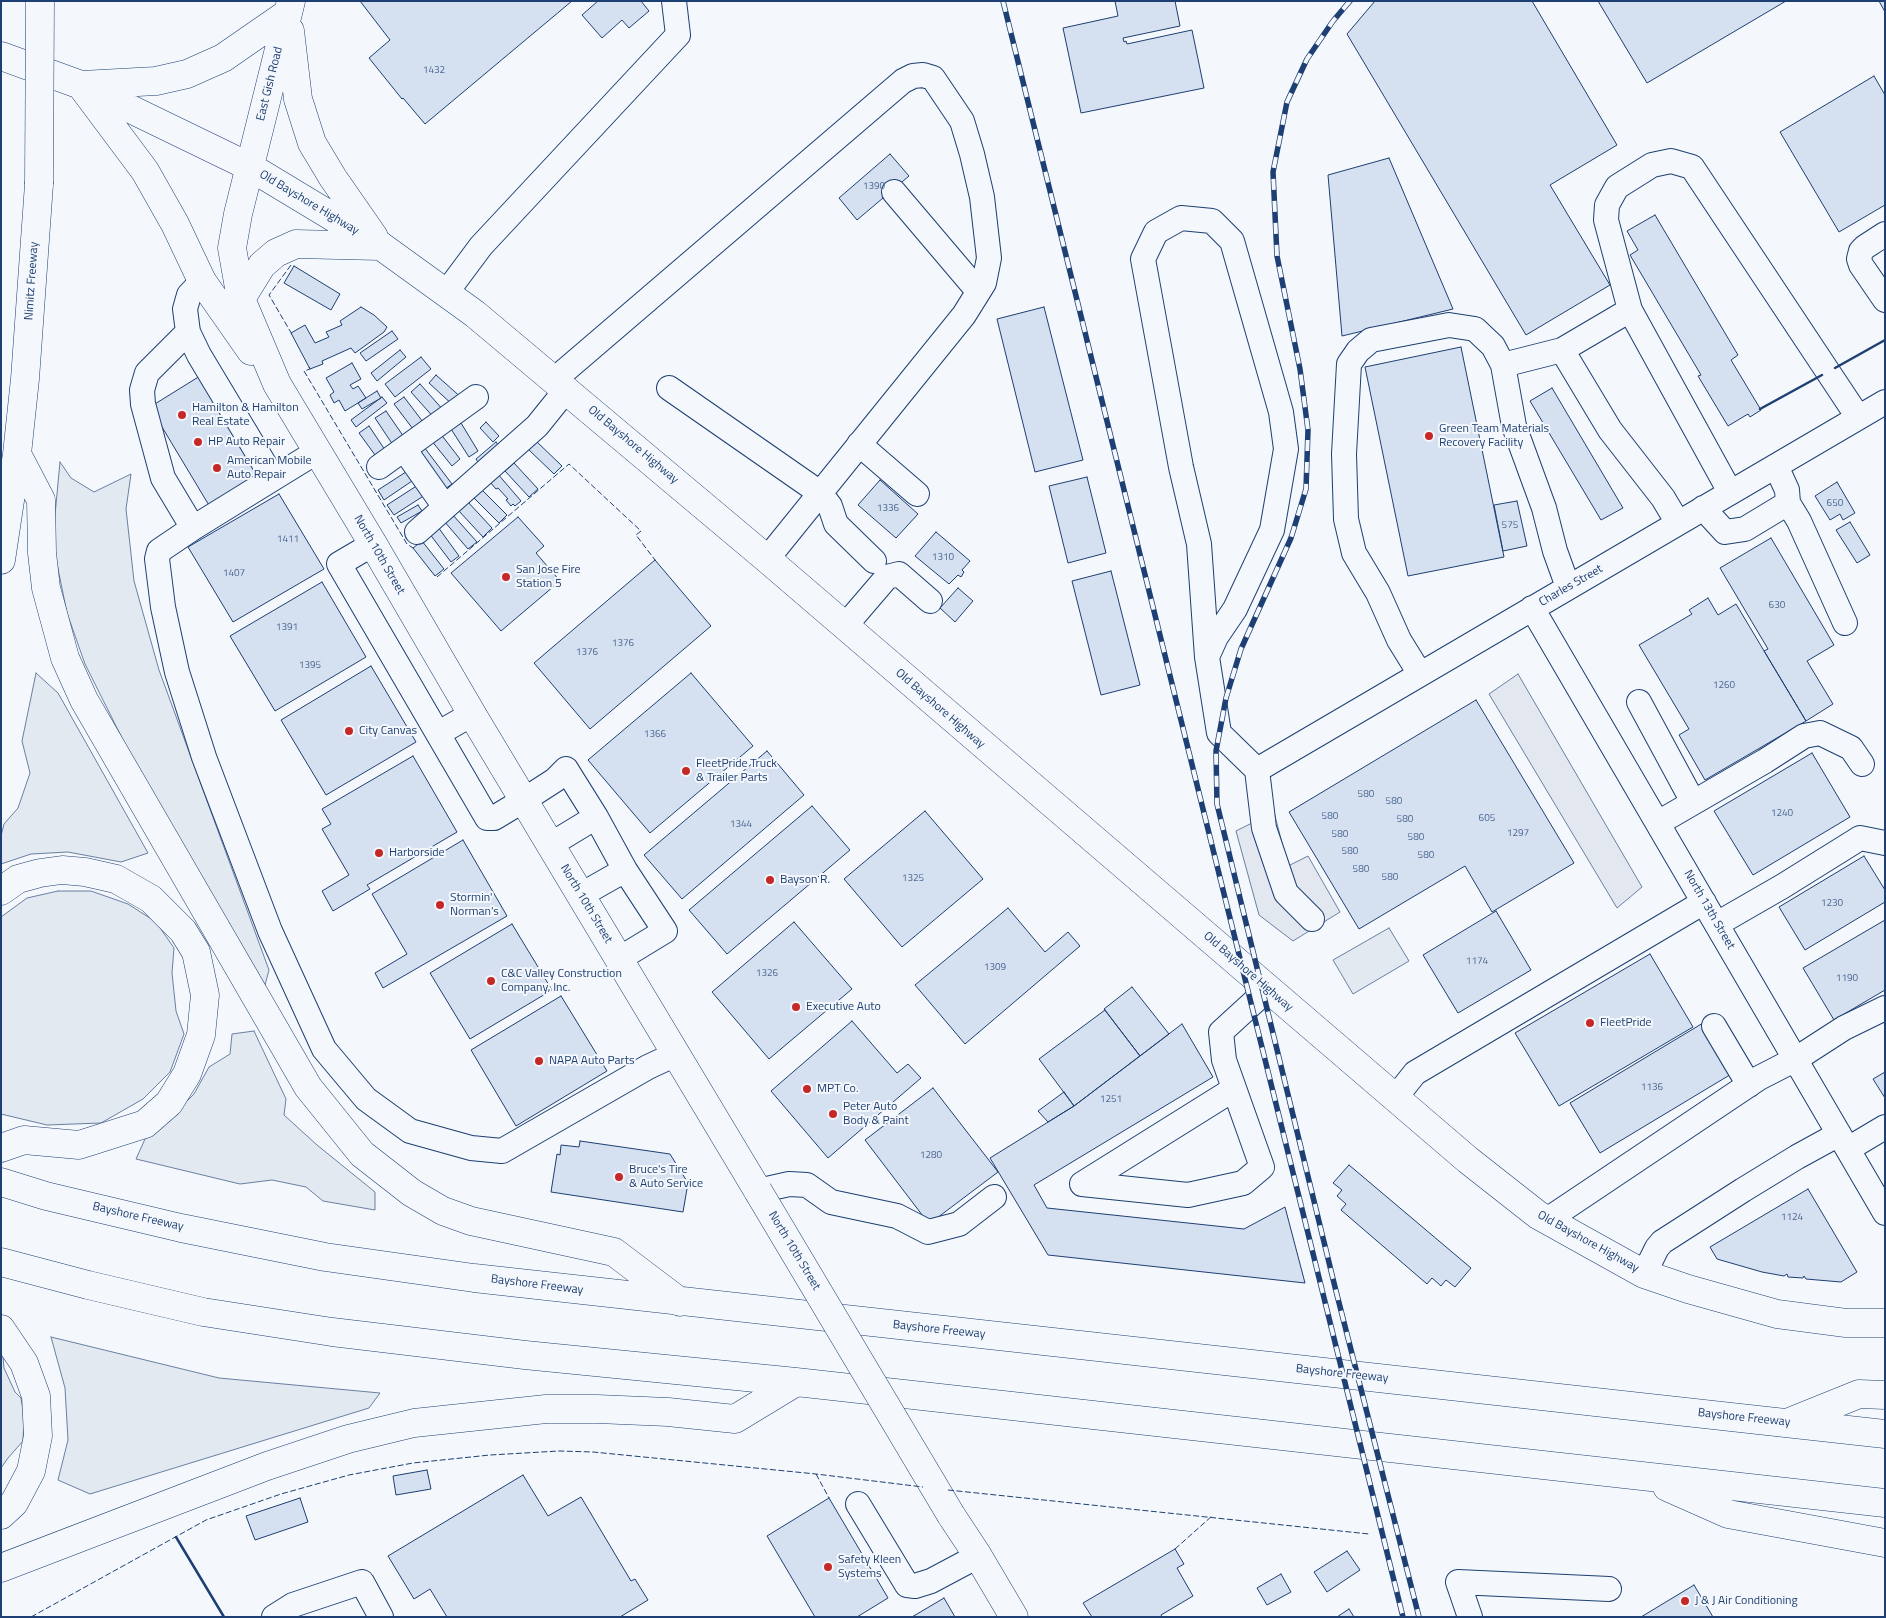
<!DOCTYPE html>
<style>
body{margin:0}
#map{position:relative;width:1886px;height:1618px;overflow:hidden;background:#f4f7fb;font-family:"Titillium Web",sans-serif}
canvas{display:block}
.frame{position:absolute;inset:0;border:2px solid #1d3f73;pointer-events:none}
</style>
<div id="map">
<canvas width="1886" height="1618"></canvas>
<div class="frame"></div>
</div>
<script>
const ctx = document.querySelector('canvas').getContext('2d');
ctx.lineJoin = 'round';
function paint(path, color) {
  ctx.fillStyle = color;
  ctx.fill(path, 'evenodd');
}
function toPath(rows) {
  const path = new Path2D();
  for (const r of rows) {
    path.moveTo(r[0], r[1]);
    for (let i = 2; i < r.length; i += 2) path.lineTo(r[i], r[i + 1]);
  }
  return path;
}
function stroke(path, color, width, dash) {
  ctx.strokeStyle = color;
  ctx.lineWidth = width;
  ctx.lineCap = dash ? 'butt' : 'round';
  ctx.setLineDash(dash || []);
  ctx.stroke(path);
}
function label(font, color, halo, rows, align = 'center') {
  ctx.font = font + ' "Titillium Web",sans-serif';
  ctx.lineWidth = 4;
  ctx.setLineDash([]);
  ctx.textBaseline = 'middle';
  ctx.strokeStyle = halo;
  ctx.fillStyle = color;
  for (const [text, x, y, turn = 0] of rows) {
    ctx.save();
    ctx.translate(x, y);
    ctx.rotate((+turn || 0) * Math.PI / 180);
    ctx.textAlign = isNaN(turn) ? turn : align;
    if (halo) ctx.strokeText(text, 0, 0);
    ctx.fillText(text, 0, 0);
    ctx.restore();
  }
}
const green = toPath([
 [60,462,71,478,94,492,131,474,126,509,134,581,159,670,269,970,265,985,129,752,85,664,67,613,55,554,55,515,60,462],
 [36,673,58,693,148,853,121,862,68,852,31,854,1,864,1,836,4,824,18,808,30,773,22,741,36,673],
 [58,891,91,891,128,904,156,922,174,948,172,973,176,1011,184,1034,170,1072,143,1099,101,1123,47,1125,1,1114,1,917,27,898,58,891],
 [1389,928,1409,961,1353,994,1333,960,1389,928],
 [254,1031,286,1099,284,1115,317,1145,375,1192,375,1210,323,1201,306,1187,272,1180,240,1184,136,1159,145,1139,161,1127,194,1094,209,1067,230,1054,232,1034,254,1031],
 [51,1337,219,1378,380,1393,369,1408,90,1494,58,1480,68,1440,65,1388,51,1337],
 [1,1355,3,1357,4,1368,15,1392,21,1398,24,1417,23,1441,8,1458,1,1468,1,1355]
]);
paint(green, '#e3e9f0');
stroke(green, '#687fa3', 1);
const parking = toPath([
 [1518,674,1642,887,1617,908,1489,694,1518,674],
 [1274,812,1288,866,1308,856,1340,912,1293,941,1259,915,1236,831,1274,812]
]);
paint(parking, '#e3e8f0');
stroke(parking, '#687fa3', 1);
const building = toPath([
 [360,1,572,1,425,124,403,98,402,99,369,58,390,40,360,1],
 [598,1,641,1,649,11,629,28,622,20,602,38,582,15,598,1],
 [1115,1,1175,1,1180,26,1123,38,1124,42,1126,41,1127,44,1192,30,1204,88,1081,113,1063,28,1118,16,1115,1],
 [1375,1,1532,1,1617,145,1550,185,1610,285,1526,335,1347,34,1375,1],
 [1598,1,1786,1,1647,83,1598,1],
 [1879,1,1885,1,1885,12,1879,1],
 [1874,76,1885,95,1885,205,1839,232,1780,132,1874,76],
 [890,154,909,176,857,220,839,198,890,154],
 [1389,158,1453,309,1342,336,1328,175,1389,158],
 [1655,215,1738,355,1731,360,1761,410,1750,417,1748,414,1728,426,1698,376,1701,375,1630,255,1638,250,1627,231,1655,215],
 [294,266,340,294,331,310,284,283,294,266],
 [361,307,374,315,387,327,384,332,355,353,351,348,322,361,323,364,310,369,291,333,305,325,315,343,329,337,326,332,342,325,340,321,361,307],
 [1044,307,1083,460,1035,472,997,319,1044,307],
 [392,331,398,339,366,361,360,353,392,331],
 [1461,347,1504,557,1408,576,1365,367,1461,347],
 [400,350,406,357,377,381,371,373,400,350],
 [421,357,431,369,395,397,385,384,421,357],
 [352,363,361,379,350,385,353,389,358,386,366,398,345,411,339,400,334,403,330,395,334,392,326,378,352,363],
 [436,375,463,399,455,407,429,383,436,375],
 [200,376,261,477,210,507,150,407,200,376],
 [420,384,445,412,436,420,411,392,420,384],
 [1552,388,1623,508,1601,520,1530,401,1552,388],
 [377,391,381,398,362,409,358,403,377,391],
 [382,397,387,403,356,427,351,420,382,397],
 [404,397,426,426,416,433,394,404,404,397],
 [386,411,406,440,395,448,375,418,386,411],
 [486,422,499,436,493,442,480,428,486,422],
 [461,423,478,451,469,457,451,429,461,423],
 [369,426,387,453,378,459,359,433,369,426],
 [440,433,460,459,452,466,431,440,440,433],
 [536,441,562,466,554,474,528,449,536,441],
 [496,442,501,449,480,465,476,459,496,442],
 [424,447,452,484,445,489,418,451,424,447],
 [514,463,538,489,529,497,505,471,514,463],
 [409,470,415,479,384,500,378,490,409,470],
 [497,473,521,501,515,506,513,504,511,506,506,500,508,499,498,488,496,489,490,482,497,473],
 [1087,477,1106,553,1068,563,1049,486,1087,477],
 [880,480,918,514,896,538,858,505,880,480],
 [1837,482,1855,513,1843,520,1840,514,1830,520,1815,496,1837,482],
 [418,485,425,495,394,515,387,505,418,485],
 [481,489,507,515,499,523,473,497,481,489],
 [279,494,324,569,233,622,188,547,279,494],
 [467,501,492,528,483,537,458,510,467,501],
 [1517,501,1527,546,1503,551,1494,505,1517,501],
 [418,505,422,511,401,523,397,517,418,505],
 [452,514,477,542,468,549,444,521,452,514],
 [518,517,544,546,536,553,560,581,501,631,451,573,518,517],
 [1850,522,1870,555,1857,563,1836,530,1850,522],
 [438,527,459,556,451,562,429,533,438,527],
 [936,532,970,561,962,570,964,572,961,577,958,575,949,584,915,556,936,532],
 [1771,538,1834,645,1807,661,1833,704,1806,721,1764,651,1768,649,1720,568,1771,538],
 [422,541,444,569,435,576,413,548,422,541],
 [655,560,711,626,590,729,534,663,655,560],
 [1111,571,1140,685,1101,695,1072,581,1111,571],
 [322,582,366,657,275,711,230,636,322,582],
 [958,588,973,601,955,622,940,608,958,588],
 [1708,598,1718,615,1736,604,1806,721,1705,780,1679,735,1689,729,1639,645,1692,614,1689,610,1708,598],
 [371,666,416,742,326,795,281,720,371,666],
 [691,673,753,746,650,833,588,760,691,673],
 [1476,700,1574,863,1492,912,1465,866,1359,929,1289,812,1476,700],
 [767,751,804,795,682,899,644,855,767,751],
 [1812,753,1850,817,1753,875,1714,811,1812,753],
 [413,756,457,832,367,885,370,889,333,911,322,891,349,875,322,829,331,824,322,809,413,756],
 [812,806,850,850,727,954,689,910,812,806],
 [925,811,983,879,902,947,844,879,925,811],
 [463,840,507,916,383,988,375,973,407,954,372,894,463,840],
 [1864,856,1885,890,1885,902,1805,950,1779,907,1864,856],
 [1008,908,1045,952,1068,932,1080,946,965,1044,915,985,1008,908],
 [1496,911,1531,970,1458,1013,1423,955,1496,911],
 [1885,920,1885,990,1834,1020,1803,968,1885,920],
 [794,922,852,989,769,1059,712,992,794,922],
 [512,924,552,990,470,1039,430,973,512,924],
 [1650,954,1693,1027,1559,1106,1515,1033,1650,954],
 [1132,987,1169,1034,1140,1056,1104,1009,1132,987],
 [561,996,607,1071,516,1126,471,1050,561,996],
 [1105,1010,1140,1056,1074,1106,1039,1059,1105,1010],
 [852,1021,897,1073,908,1064,921,1078,828,1158,771,1091,852,1021],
 [1703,1023,1733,1073,1600,1153,1570,1103,1703,1023],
 [1182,1024,1213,1077,1034,1185,1047,1208,1244,1229,1285,1207,1305,1283,1048,1255,990,1158,1074,1106,1182,1024],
 [1885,1072,1885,1098,1873,1079,1885,1072],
 [933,1088,998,1172,929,1224,865,1140,933,1088],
 [1064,1092,1074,1106,1048,1122,1038,1111,1064,1092],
 [580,1141,670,1154,688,1183,683,1212,551,1192,557,1154,560,1155,561,1145,579,1147,580,1141],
 [1349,1165,1471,1268,1455,1287,1446,1280,1441,1286,1432,1278,1427,1284,1341,1210,1346,1204,1337,1196,1342,1190,1333,1183,1349,1165],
 [1808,1189,1857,1272,1841,1282,1806,1279,1804,1276,1803,1278,1788,1277,1787,1274,1784,1276,1762,1272,1717,1259,1710,1247,1808,1189],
 [427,1470,431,1489,396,1495,393,1476,427,1470],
 [523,1475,548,1516,581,1497,631,1581,635,1579,648,1600,620,1617,447,1617,430,1589,414,1599,388,1556,523,1475],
 [300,1498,308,1522,255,1540,246,1516,300,1498],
 [829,1498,888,1598,857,1617,815,1617,767,1536,829,1498],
 [1175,1549,1184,1564,1177,1568,1193,1596,1161,1615,1162,1617,1092,1617,1083,1603,1175,1549],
 [1347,1551,1360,1570,1327,1592,1314,1572,1347,1551],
 [1281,1574,1291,1592,1267,1605,1257,1588,1281,1574],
 [1694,1585,1713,1617,1641,1617,1694,1585],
 [944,1598,955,1617,912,1617,944,1598],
 [1349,1609,1354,1617,1337,1617,1349,1609]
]);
paint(building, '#d5e0f0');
stroke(building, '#1d3f73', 1);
const minor = toPath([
 [894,192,978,291],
 [1885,234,1865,247,1861,251,1859,259,1861,265,1885,300],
 [202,281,189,295,185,309,188,332,199,355,265,465,274,478,318,451],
 [446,293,481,246,678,35,674,1],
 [1630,310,1606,220,1607,205,1617,187,1652,165,1671,161,1692,167,1858,417],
 [188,332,147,373,142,390,143,404,163,478,193,528],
 [1562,350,1610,430,1663,498,1678,523],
 [1503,365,1514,426,1544,508,1555,551,1568,587],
 [554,380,903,81,913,76,923,75,933,78,962,121,972,154,982,197,989,258,984,283,964,315,767,559],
 [669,388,820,493,830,506,836,524,874,561],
 [859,444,917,494],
 [404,449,445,507],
 [379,467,476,397],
 [274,478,193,528,159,551,157,559,163,607,177,672,204,757,270,931,324,1049,366,1099,410,1131,471,1148,502,1151,648,1067,676,1054],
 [1788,503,1799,521,1845,623],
 [1703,508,1725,532,1745,529,1788,503,1787,490,1776,466],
 [417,532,537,426,566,390],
 [373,544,339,564,487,818,494,818,524,800,555,780,566,769,596,817,625,870,665,931,619,959],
 [1532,608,1885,1213],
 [845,626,887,577,899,574,930,601],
 [1207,657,1216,637,1235,609,1272,530,1286,449,1281,412,1232,241,1212,221,1181,218,1156,232,1143,259,1181,467,1199,544,1207,657,1219,733,1257,770,1264,828,1286,893,1312,919],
 [1420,674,1399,640,1378,593,1354,553,1346,519,1344,454,1349,364,1358,351,1371,340,1449,325,1475,329,1493,346,1503,365,1562,350,1630,310,1730,492],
 [1639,702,1693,802],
 [439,733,472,714],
 [1257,770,1885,402],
 [1658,823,1765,761,1804,736,1820,733,1851,748,1862,764],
 [550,845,596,817],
 [581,895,625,870],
 [1717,924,1783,886,1860,838,1885,843],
 [1714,1026,1749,1085],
 [1234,1089,1082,1184,1188,1195,1243,1183,1262,1167,1224,1060,1221,1032,1268,989],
 [1395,1098,1415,1073,1704,902],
 [1848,1149,1885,1127],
 [758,1191,789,1184,807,1185,831,1202,897,1216,928,1232,959,1224,994,1197],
 [1547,1220,1759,1078,1796,1059,1844,1028,1885,1008],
 [1644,1274,1657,1248,1662,1242,1743,1190,1797,1157,1839,1134],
 [858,1504,907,1585,915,1586,931,1581,978,1556],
 [274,1617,293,1605,362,1582,381,1617],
 [1470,1617,1458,1582,1609,1589]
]);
const major = toPath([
 [291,1,238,214,232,248,241,299,277,384,373,544,472,714,758,1191],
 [290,31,298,99,312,143,333,178,374,237],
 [1,56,81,85,250,167,381,246,475,314,767,559,1468,1160,1538,1215,1644,1274,1688,1289,1777,1314,1846,1323,1885,1323],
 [82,85,156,81,187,74,223,58,288,13],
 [83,88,145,171,175,224,202,281,251,351],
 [241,299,262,265,276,253,296,244,379,246],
 [951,1515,978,1556,1014,1617]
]);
const highway = toPath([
 [17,454,41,500,42,553,46,588,65,658,84,700,308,1087,362,1154,412,1193,443,1211,471,1221,614,1252,680,1302],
 [1,560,17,454,25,379,39,184],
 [1,891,18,879,40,873,62,870,85,872,116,879,151,899,183,931,196,952,205,995,201,1035,187,1074,169,1103,145,1124,79,1145,24,1140,1,1148],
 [1,1182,46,1196,181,1228,325,1257,474,1278,1885,1434],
 [1,1262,88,1285,203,1312,332,1332,525,1355,796,1382,1885,1503],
 [1,1329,24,1363,36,1396,38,1436,31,1471,14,1503,1,1515],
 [1792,1421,1859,1394,1885,1395],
 [1667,1487,1728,1514,1885,1543],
 [1,1568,267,1466,348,1439,414,1423,546,1409,597,1409,668,1412,735,1419,796,1382]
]);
stroke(minor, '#1d3f73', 26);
stroke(major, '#1d3f73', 29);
stroke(highway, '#1d3f73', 29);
stroke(minor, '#f4f7fb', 24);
stroke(major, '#f4f7fb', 28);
stroke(highway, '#f4f7fb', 28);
const rail = toPath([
 [1003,1,1403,1617],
 [1350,1,1333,21,1307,59,1287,102,1273,172,1277,256,1300,369,1308,430,1306,489,1291,538,1241,649,1226,698,1216,751,1217,804,1335,1287,1419,1617]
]);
stroke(rail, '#1d3f73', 5.5);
stroke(rail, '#f4f7fb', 4, [11]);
const majorBridge = toPath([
 [758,1191,951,1515]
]);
const highwayBridge = toPath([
 [39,184,40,1]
]);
stroke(majorBridge, '#1d3f73', 29, []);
stroke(highwayBridge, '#1d3f73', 29, []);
stroke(majorBridge, '#f4f7fb', 28);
stroke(highwayBridge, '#f4f7fb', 28);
stroke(toPath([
 [291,265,269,295,293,336],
 [309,367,310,369,304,371,407,544,413,548],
 [437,577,569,464,641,531,636,535,655,560],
 [816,1474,829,1498],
 [948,1490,1369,1534],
 [1175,1549,1212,1516],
 [31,1617,206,1520,281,1494,349,1475,413,1463,490,1455,559,1451,593,1452,816,1474,923,1487]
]), '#1d3f73', 1, [6, 2.5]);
stroke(toPath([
 [1835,368,1885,340],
 [1760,409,1822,375],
 [176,1537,224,1617]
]), '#1d3f73', 2.5);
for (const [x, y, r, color] of [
 [182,415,5,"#c62828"],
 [1429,436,5,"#c62828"],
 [198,442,5,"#c62828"],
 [217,468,5,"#c62828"],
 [506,577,5,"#c62828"],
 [349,731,5,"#c62828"],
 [686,771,5,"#c62828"],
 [379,853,5,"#c62828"],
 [770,880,5,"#c62828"],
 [440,905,5,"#c62828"],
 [491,981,5,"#c62828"],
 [796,1007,5,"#c62828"],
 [1590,1023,5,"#c62828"],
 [539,1061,5,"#c62828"],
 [807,1089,5,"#c62828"],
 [833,1114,5,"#c62828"],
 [619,1177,5,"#c62828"],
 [828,1567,5,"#c62828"],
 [1685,1601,5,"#c62828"]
]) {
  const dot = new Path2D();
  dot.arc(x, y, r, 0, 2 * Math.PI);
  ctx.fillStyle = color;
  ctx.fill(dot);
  stroke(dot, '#f4f7fb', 2);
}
label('10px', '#4b6792', null, [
 ["1432",434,71],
 ["1390",874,187],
 ["650",1835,504],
 ["1336",888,509],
 ["575",1510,526],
 ["1411",288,540],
 ["1310",943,558],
 ["1407",234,574],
 ["630",1777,606],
 ["1391",287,628],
 ["1376",623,644],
 ["1376",587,653],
 ["1395",310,666],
 ["1260",1724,686],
 ["1366",655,735],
 ["580",1366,795],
 ["580",1394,802],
 ["1240",1782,814],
 ["580",1330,817],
 ["605",1487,819],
 ["580",1405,820],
 ["1344",741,825],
 ["1297",1518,834],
 ["580",1340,835],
 ["580",1416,838],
 ["580",1350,852],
 ["580",1426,856],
 ["580",1361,870],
 ["580",1390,878],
 ["1325",913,879],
 ["1230",1832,904],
 ["1174",1477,962],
 ["1309",995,968],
 ["1326",767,974],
 ["1190",1847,979],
 ["1136",1652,1088],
 ["1251",1111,1100],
 ["1280",931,1156],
 ["1124",1792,1218]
]);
label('12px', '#1d3f73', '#f4f7fb', [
 ["East Gish Road",270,84,-76],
 ["Old Bayshore Highway",309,203,31],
 ["Nimitz Freeway",32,281,-86],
 ["Old Bayshore Highway",633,445,40],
 ["North 10th Street",379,555,60],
 ["Charles Street",1571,586,-30],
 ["Old Bayshore Highway",940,709,41],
 ["North 10th Street",586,904,59],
 ["North 13th Street",1709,910,60],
 ["Old Bayshore Highway",1248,972,41],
 ["Bayshore Freeway",138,1217,13],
 ["Old Bayshore Highway",1588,1242,29],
 ["North 10th Street",794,1251,59],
 ["Bayshore Freeway",537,1285,7],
 ["Bayshore Freeway",939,1330,6],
 ["Bayshore Freeway",1342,1374,6],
 ["Bayshore Freeway",1744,1418,6]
]);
label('12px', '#1d3f73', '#f4f7fb', [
 ["Hamilton & Hamilton",192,408],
 ["Real Estate",192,422],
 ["Green Team Materials",1439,429],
 ["Recovery Facility",1439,443],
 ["HP Auto Repair",208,442],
 ["American Mobile",227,461],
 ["Auto Repair",227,475],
 ["San Jose Fire",516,570],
 ["Station 5",516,584],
 ["City Canvas",359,731],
 ["FleetPride Truck",696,764],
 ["& Trailer Parts",696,778],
 ["Harborside",389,853],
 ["Bayson R.",780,880],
 ["Stormin'",450,898],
 ["Norman's",450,912],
 ["C&C Valley Construction",501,974],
 ["Company, Inc.",501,988],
 ["Executive Auto",806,1007],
 ["FleetPride",1600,1023],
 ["NAPA Auto Parts",549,1061],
 ["MPT Co.",817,1089],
 ["Peter Auto",843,1107],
 ["Body & Paint",843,1121],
 ["Bruce's Tire",629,1170],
 ["& Auto Service",629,1184],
 ["Safety Kleen",838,1560],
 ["Systems",838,1574],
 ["J & J Air Conditioning",1695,1601]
], 'left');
</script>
